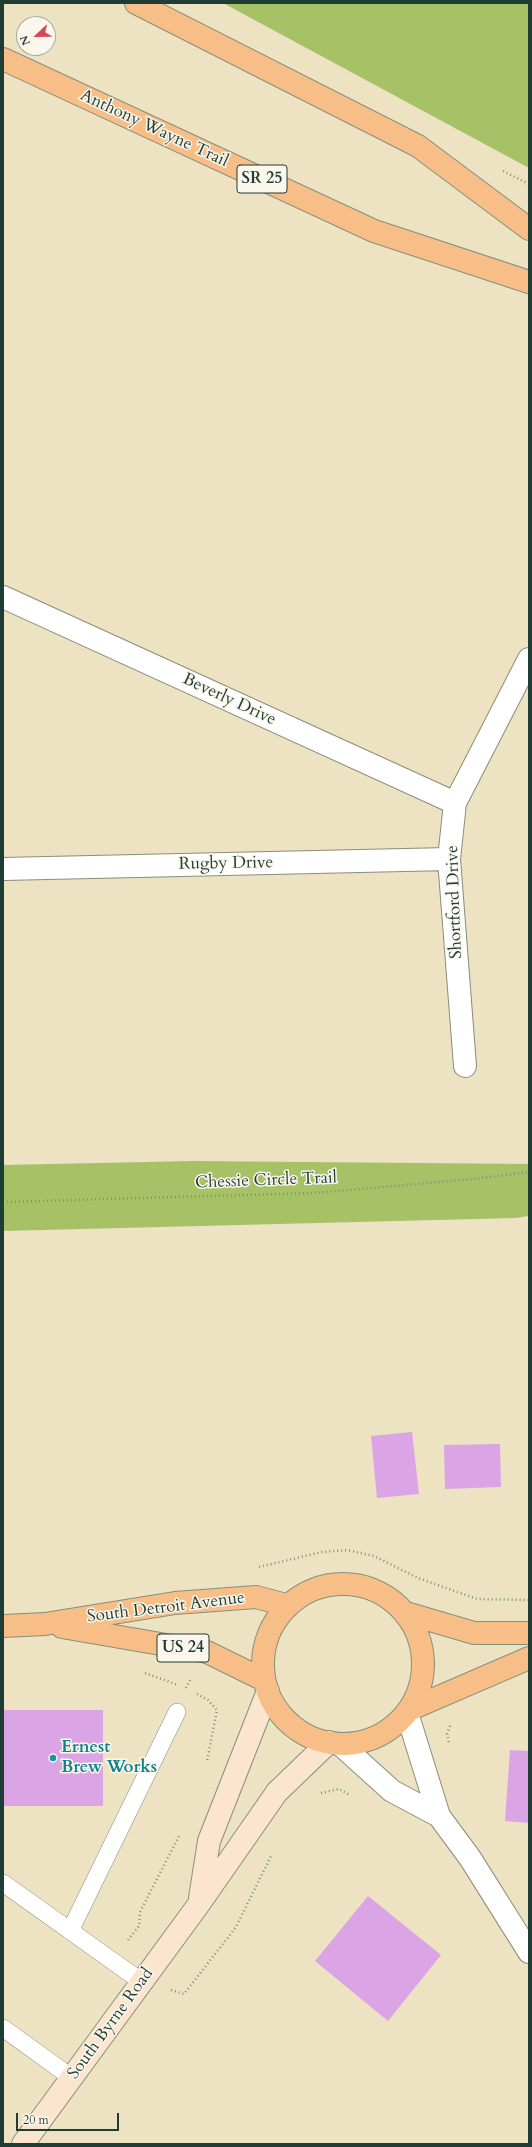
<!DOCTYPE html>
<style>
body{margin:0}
#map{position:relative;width:532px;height:2147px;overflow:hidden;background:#ede2c2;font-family:Cardo,serif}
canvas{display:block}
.frame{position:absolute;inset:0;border:4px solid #1f3d34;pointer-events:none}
.north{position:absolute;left:16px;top:16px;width:40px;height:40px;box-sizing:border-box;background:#fbf7ec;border:1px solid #a3ada2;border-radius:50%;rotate:248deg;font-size:11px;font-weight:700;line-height:16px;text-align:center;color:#1f3d34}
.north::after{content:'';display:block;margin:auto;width:14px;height:18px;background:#d1495b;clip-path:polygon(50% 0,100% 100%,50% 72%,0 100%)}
.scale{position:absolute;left:16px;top:2113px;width:103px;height:18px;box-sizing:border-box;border:2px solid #1f3d34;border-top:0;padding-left:5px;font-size:12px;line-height:14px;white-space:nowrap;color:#1f3d34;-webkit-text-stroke:3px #fbf7ec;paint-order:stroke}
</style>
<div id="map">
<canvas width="532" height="2147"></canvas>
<div class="frame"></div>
<div class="north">N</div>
<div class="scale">20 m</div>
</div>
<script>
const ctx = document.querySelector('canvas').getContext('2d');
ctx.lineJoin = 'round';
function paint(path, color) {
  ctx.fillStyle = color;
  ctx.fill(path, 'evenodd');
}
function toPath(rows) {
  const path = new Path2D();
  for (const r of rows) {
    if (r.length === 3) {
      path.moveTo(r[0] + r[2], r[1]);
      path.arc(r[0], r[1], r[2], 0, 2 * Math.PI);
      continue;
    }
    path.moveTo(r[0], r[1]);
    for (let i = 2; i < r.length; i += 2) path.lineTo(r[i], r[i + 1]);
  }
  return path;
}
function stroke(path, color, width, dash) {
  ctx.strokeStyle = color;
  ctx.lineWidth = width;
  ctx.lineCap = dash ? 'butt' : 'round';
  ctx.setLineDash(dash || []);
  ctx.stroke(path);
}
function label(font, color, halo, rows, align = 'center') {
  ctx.font = font + ' Cardo,serif';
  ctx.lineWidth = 3;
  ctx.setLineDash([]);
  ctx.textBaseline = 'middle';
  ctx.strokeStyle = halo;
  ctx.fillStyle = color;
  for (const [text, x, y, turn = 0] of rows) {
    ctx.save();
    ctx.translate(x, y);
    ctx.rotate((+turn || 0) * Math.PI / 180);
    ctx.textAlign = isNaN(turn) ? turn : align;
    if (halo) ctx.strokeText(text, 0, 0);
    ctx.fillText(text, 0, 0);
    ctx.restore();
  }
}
paint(toPath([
 [223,3,529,3,529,168],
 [193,1161,529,1164,529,1216,515,1218,3,1231,3,1165]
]), '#a7c167');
paint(toPath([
 [412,1432,419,1494,377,1498,371,1436],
 [500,1444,501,1487,445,1489,444,1445],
 [3,1710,103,1710,103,1806,3,1806],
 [510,1750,529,1751,529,1823,505,1821],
 [368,1896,441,1955,388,2021,315,1961]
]), '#dba4e5');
const lane = toPath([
 [3,1883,142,1982],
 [70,1931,177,1712],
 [3,2028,72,2078]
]);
const street = toPath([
 [3,597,455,803],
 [3,869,449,859],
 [465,1066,449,859,455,803,529,659],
 [407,1713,439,1816,470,1858,529,1952],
 [341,1745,392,1791,439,1816]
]);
const secondary = toPath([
 [200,1898,209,1841,268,1691],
 [23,2144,199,1904,277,1792,329,1742]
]);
const primary = toPath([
 [343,1664,80],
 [406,1613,474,1633,529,1633],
 [3,1626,45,1624,175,1603,256,1597,286,1605],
 [62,1627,207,1652,264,1680],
 [411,1709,529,1658]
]);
const highway = toPath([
 [136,3,418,146,529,229],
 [3,59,374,231,529,282]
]);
stroke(lane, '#86907b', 18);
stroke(street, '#86907b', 24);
stroke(secondary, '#86907b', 24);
stroke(primary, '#86907b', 24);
stroke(highway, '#86907b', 24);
stroke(toPath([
 [503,171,529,184],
 [3,1202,313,1193,474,1179,529,1172],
 [259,1567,322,1552,347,1550,374,1556,418,1578,477,1599,529,1600],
 [145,1673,178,1685],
 [186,1688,191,1678],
 [197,1694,208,1700,217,1710,207,1761],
 [449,1742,447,1734,451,1723],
 [321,1793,339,1789,350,1795],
 [128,1940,139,1926,140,1912,179,1836],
 [171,1990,184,1994,236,1927,272,1854]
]), '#86907b', 2.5, [1, 3]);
stroke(lane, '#fff', 17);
stroke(street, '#fff', 22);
stroke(secondary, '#fce5cf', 22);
stroke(primary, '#f7be88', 22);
stroke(highway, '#f7be88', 22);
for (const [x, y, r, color] of [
 [53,1758,4,"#0f9aa8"]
]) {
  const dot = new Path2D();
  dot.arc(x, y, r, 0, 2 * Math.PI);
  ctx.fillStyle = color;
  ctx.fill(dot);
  stroke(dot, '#fbf7ec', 1.5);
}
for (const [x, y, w] of [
 [262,179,50],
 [183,1648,52]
]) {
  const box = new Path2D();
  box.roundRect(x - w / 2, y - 14, w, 28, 3);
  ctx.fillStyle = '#fbf7ec';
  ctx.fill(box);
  stroke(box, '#1f3d34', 1);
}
label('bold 16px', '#1f3d34', null, [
 ["SR 25",262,179],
 ["US 24",183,1648]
]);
label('17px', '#1f3d34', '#fbf7ec', [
 ["Anthony Wayne Trail",154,129,25],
 ["Beverly Drive",229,700,25],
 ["Rugby Drive",226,864,-1],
 ["Shortford Drive",455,902,-92],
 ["Chessie Circle Trail",266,1181,-2],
 ["South Detroit Avenue",166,1608,-7],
 ["South Byrne Road",111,2024,-54]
]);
label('bold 17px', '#0d838f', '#fbf7ec', [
 ["Ernest",61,1748],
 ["Brew Works",61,1768]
], 'left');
</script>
